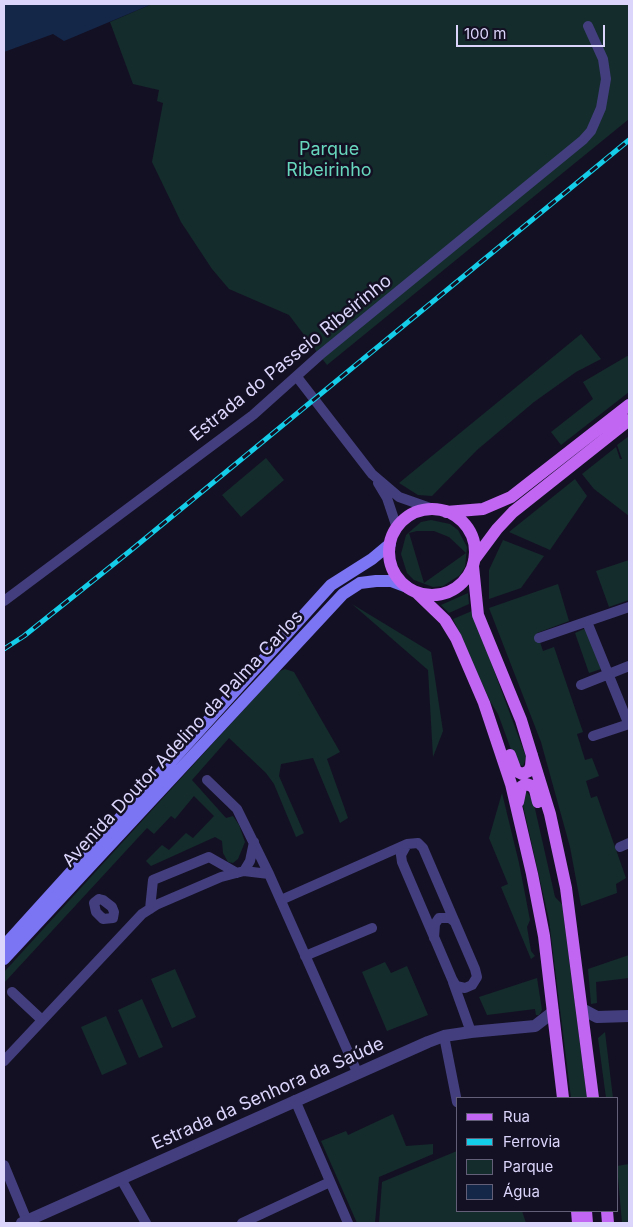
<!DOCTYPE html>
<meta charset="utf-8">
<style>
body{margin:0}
#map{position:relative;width:633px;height:1227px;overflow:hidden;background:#141023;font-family:Inter,sans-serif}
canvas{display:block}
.frame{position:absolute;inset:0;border:5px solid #dbd5fb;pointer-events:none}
.legend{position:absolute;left:456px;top:1097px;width:162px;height:115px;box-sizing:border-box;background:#141023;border:1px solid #645f79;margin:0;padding:6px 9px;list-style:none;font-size:15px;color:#dbd5fb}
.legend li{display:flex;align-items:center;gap:10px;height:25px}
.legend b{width:25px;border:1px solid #645f79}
.scale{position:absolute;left:456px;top:25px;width:149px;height:22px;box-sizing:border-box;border:2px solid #dbd5fb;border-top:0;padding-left:6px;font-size:15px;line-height:18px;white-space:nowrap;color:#dbd5fb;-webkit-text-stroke:4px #141023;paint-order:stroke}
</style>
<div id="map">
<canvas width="633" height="1227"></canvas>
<div class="frame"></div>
<ul class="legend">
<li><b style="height:6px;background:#c166f2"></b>Rua</li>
<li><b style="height:6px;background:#14cee9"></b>Ferrovia</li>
<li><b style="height:14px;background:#142c2c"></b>Parque</li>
<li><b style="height:14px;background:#142749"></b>Água</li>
</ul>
<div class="scale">100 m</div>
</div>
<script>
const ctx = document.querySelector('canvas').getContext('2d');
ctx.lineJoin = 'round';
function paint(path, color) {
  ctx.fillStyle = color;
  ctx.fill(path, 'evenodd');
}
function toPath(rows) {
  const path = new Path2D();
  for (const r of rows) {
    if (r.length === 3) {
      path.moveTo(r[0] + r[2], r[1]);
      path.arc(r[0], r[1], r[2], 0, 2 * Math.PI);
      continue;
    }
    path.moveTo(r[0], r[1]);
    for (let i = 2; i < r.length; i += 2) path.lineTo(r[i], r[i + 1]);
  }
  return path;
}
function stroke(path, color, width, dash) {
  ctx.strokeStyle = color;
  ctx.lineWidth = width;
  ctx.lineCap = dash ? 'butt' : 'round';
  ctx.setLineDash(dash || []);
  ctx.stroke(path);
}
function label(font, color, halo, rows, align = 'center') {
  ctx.font = font + ' Inter,sans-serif';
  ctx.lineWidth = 5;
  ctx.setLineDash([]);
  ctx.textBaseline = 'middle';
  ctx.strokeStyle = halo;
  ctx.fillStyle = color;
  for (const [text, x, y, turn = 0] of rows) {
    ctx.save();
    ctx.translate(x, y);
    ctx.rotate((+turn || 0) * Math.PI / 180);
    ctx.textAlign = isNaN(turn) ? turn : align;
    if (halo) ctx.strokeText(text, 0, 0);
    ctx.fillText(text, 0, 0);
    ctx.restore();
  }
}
paint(toPath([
 [152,4,629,4,629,119,327,365,289,315,229,289,212,269,181,222,152,162,163,103,157,101,159,90,133,84,110,22],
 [581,334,601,359,576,372,534,402,477,450,432,496,418,495,399,483],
 [629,355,629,392,561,445,551,432,593,399,583,382],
 [629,436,629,516,594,489,582,474,616,447,620,459,622,459,617,445],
 [266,458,284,480,241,517,222,495],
 [575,479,587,496,550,550,509,532],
 [431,520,450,524,458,530,467,547,465,567,460,575,443,586,433,587,414,580,407,573,401,554,406,535,421,522],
 [417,531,434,531,449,537,466,553,424,583,409,533],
 [503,540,544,556,521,588,489,599,489,570],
 [629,560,629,600,609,607,596,571],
 [558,584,569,621,537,633,543,651,554,647,583,732,577,734,585,760,592,758,599,776,586,781,591,798,597,796,626,878,616,884,617,893,581,906,570,847,541,742,489,608],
 [468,593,469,604,449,613,441,605],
 [352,604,431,652,443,731,433,757,428,670],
 [472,611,526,757,523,766,516,763,498,714,490,701,453,619],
 [586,628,601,669,589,673,575,633],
 [285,669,294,672,340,752,327,759,348,818,340,823,313,758,281,764,279,776,304,833,296,837,274,784,266,773,229,738,192,780,226,818,233,816,239,825,245,842,238,859,233,863,228,862,223,853,222,841,215,837,151,866,146,861,162,845,169,850,186,833,193,838,214,816,194,796,175,819,171,816,154,834,147,828,4,983,4,972,278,672],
 [526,791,533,800,555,897,562,904,587,1098,571,1098,549,920,522,801],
 [502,793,519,863,530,920,527,927,531,951,535,956,531,959,501,887,508,884,489,838],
 [629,955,629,978,596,982,597,1003,591,1004,588,969],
 [385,962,391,973,407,966,428,1015,387,1031,362,972],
 [175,969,196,1017,172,1028,151,979],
 [537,978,542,1010,539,1015,536,1015,535,1009,487,1015,479,997],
 [142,999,163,1047,139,1058,118,1010],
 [106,1016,127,1064,102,1075,81,1027],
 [605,1032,613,1098,606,1098,598,1038],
 [393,1114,406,1146,433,1144,433,1154,379,1177,375,1223,357,1223,321,1141,346,1131,348,1135],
 [457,1151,457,1211,522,1211,526,1223,379,1223,382,1182],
 [629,1164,629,1223,622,1223,617,1166]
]), '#142c2c');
paint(toPath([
 [4,4,152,4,64,41,53,34,4,52]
]), '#142749');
stroke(toPath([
 [297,377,372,474,399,497,433,509],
 [378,483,387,498,397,528],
 [4,601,253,415,320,355,583,140,591,131,601,108,606,79,603,59,588,26],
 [587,622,629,725],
 [539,638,629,607],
 [581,685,629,666],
 [593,736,629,724],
 [207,780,237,809,269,874,357,1072],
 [620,847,629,843],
 [244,871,250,861,254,842],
 [99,899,103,900,112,907,114,912,113,918,103,919,96,912,94,903,99,899],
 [281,900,407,844,418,843,423,848,475,969,477,977,472,985,465,988,456,986,452,979,402,862,401,855,407,844],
 [150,909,153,880,209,857,237,873],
 [434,938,435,924,439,918,450,918,455,922],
 [305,956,372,928],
 [453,982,471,1032],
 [12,992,42,1020],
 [444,1036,457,1102],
 [4,1061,142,914,156,905,221,877,244,871,269,874],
 [295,1100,348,1223],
 [4,1165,27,1221],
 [121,1179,146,1223],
 [242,1223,330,1182]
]), '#433f7e', 10);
stroke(toPath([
 [582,1009,597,1017,629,1016],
 [22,1223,428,1042,444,1036,471,1032,535,1026,553,1012]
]), '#433f7e', 12);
stroke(toPath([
 [4,946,331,585,372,559,390,544],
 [4,959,343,594,360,583,376,581,391,581,407,587]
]), '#7b74f3', 12);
stroke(toPath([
 [432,552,43],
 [446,512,483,509,511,497,629,405],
 [474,560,497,529,513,512,629,420],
 [473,566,478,615,521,720,550,814,566,888,593,1098],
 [417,593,445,620,456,638,484,703,511,784,532,874,544,936,563,1098],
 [510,755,516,771,522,774,529,771,531,766,532,755],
 [518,802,521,787,526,784,532,786,535,790,538,802],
 [577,1211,578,1223],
 [586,1211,587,1223],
 [607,1211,608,1223]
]), '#c166f2', 12);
const rail = toPath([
 [4,649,24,636,130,551,629,140]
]);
stroke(rail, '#14cee9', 5);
stroke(rail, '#141023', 3, [9]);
label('18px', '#67d6bd', '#141023', [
 ["Parque",329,150],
 ["Ribeirinho",329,171]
]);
label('18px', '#dbd5fb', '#141023', [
 ["Estrada do Passeio Ribeirinho",291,358,-39],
 ["Avenida Doutor Adelino da Palma Carlos",183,739,-47],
 ["Estrada da Senhora da Saúde",268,1094,-24]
]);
</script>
